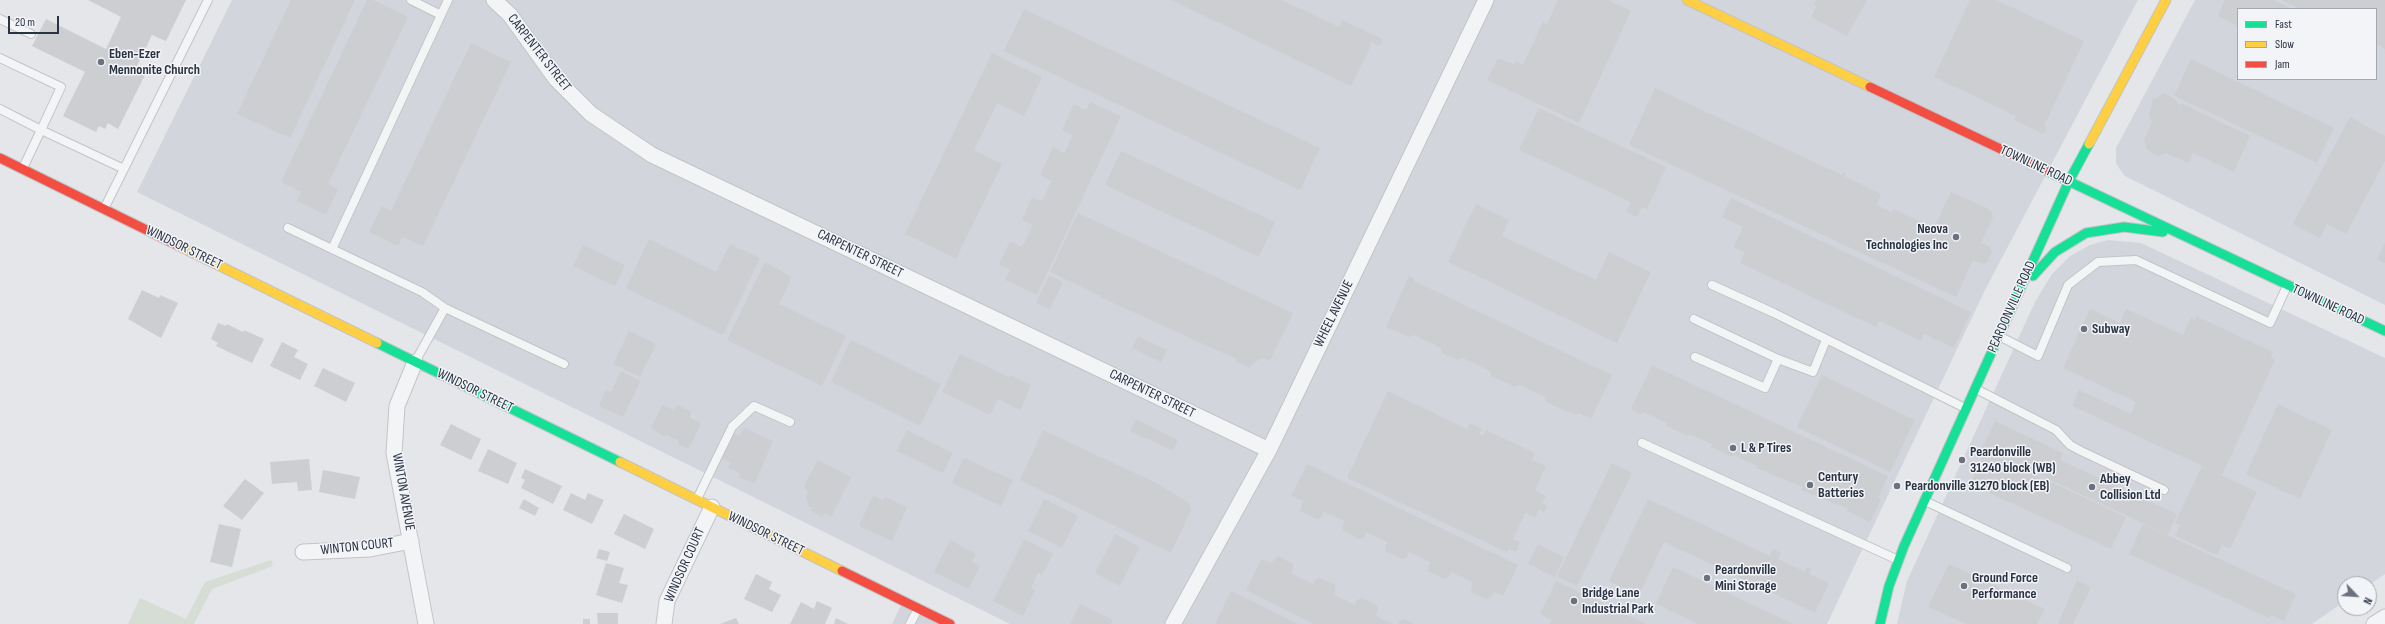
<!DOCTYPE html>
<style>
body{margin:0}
#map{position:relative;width:2385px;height:624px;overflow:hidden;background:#e4e6e9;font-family:"Sofia Sans Condensed",sans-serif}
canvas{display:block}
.legend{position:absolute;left:2237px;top:8px;width:140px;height:72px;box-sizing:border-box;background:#f2f4f8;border:1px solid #a2a7b0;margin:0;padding:5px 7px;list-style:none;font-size:12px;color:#2a3343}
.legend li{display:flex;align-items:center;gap:8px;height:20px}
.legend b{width:20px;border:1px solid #a2a7b0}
.north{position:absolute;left:2337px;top:576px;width:40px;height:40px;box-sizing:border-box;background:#f2f4f8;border:1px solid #a2a7b0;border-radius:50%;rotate:115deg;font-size:11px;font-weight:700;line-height:16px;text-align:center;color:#2a3343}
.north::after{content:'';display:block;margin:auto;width:14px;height:18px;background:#6b727d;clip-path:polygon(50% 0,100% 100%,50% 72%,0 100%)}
.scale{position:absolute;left:8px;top:16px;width:51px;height:18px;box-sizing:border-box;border:2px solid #2a3343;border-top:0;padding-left:5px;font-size:12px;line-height:14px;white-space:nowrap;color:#2a3343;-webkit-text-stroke:3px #f2f4f8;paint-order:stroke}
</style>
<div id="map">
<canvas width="2385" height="624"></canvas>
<ul class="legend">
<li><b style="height:5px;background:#16e098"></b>Fast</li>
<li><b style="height:5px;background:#ffcf43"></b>Slow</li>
<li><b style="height:5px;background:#f24e42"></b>Jam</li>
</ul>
<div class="north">N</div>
<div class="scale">20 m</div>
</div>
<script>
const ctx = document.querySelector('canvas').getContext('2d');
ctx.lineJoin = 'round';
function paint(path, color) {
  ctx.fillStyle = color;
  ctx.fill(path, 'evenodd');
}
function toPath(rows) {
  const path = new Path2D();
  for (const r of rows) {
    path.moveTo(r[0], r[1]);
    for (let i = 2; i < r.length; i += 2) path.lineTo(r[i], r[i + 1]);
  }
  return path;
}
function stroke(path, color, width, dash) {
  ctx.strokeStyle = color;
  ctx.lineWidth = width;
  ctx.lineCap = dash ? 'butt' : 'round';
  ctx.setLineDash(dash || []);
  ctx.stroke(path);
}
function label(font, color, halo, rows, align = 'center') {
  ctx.font = font + ' "Sofia Sans Condensed",sans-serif';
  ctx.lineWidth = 3;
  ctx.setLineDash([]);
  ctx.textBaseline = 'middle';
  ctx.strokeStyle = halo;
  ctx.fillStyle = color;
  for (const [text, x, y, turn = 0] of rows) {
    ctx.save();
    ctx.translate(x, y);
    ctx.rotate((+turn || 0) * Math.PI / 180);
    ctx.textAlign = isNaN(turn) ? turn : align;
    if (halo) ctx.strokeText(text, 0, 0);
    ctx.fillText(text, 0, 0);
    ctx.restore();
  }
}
paint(toPath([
 [232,0,2138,0,1985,290,1827,624,1010,624,137,192],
 [2195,0,2385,0,2385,305,2125,176,2116,164,2116,148],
 [2238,9,2376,9,2376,79,2238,79],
 [2108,240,2141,243,2385,358,2385,574,2369,585,2345,584,2345,601,2312,624,1897,624,1907,581,2035,302,2052,274,2070,256,2090,245],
 [901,605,940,624,892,624]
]), '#d2d6dc');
paint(toPath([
 [271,560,273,566,212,589,194,624,128,624,140,598,186,619,205,582]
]), '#d5ddd4');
paint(toPath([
 [88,0,186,0,166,41,152,35,137,66,147,71,118,129,108,123,105,129,99,126,96,132,63,116,85,72,32,46,46,19,106,49,121,17],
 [291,0,355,0,290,138,237,114],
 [367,0,373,0,408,17,328,184,338,189,326,215,297,201,301,192,281,182],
 [1171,0,1282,0,1339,27,1342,20,1383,39,1380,46,1370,41,1371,46,1351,86],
 [1558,0,1608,0,1631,11,1579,123,1487,80,1498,58,1507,62,1515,64,1516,61,1523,65,1543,22,1547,24],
 [1816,0,1867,0,1847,36,1811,17,1817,6,1814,4],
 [1970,0,1996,0,2084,41,2044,126,2047,127,2044,134,2014,120,2016,116,1934,77],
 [2225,0,2273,0,2292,9,2238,9,2238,26,2218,16],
 [2281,0,2385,0,2385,49,2376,44,2376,9,2301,9],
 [1024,9,1320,148,1300,190,1004,51],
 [471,43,511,62,423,246,402,237,398,246,369,232,382,206,391,211],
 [992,53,1042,77,1024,116,997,103,982,134,974,150,1002,164,956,259,905,234],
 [2191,59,2334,128,2317,163,2174,96],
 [1655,88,1842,175,1844,172,1846,173,1844,176,1881,194,1876,205,1892,212,1893,209,1934,228,1951,192,1991,210,1993,218,1981,243,1990,247,1992,252,1987,262,1982,264,1973,260,1956,297,1629,145],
 [2164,93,2175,99,2180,106,2181,103,2250,136,2234,172,2193,153,2189,163,2166,153,2158,156,2147,150,2144,140,2152,122,2149,114,2153,100],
 [1090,102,1121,116,1037,295,1005,280,1010,270,999,265,1010,241,1022,247,1033,225,1022,220,1032,197,1042,201,1052,181,1040,175,1053,147,1064,153,1073,135,1062,130,1074,104,1086,110],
 [1539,108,1666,167,1647,209,1642,207,1637,217,1626,212,1631,202,1519,150],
 [2350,117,2385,136,2385,161,2346,234,2327,224,2320,238,2293,224],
 [1121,151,1275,222,1259,257,1105,185],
 [1731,198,1971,312,1954,348,1924,334,1921,341,1879,321,1876,327,1740,263,1745,252,1733,247,1743,227,1722,217],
 [1476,204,1509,220,1502,236,1596,280,1609,252,1651,272,1617,343,1448,262],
 [1078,213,1293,313,1270,361,1264,358,1254,362,1250,368,1235,361,1236,359,1100,297,1101,296,1050,272],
 [649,239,716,272,730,244,760,258,723,335,626,288],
 [2385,243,2385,263,2377,259],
 [583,245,625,265,615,286,573,266],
 [765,262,790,276,790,281,779,304,846,336,822,386,727,340],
 [1049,275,1063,282,1050,309,1036,303],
 [1409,276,1414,279,1414,281,1612,375,1591,419,1579,413,1575,415,1546,402,1545,397,1520,385,1515,387,1491,376,1490,371,1463,358,1458,360,1442,353,1441,348,1414,335,1409,337,1386,327],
 [142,290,159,298,160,295,178,303,161,338,128,319],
 [2090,309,2120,323,2126,309,2183,335,2191,318,2195,320,2196,316,2273,352,2271,357,2275,360,2222,475,2072,406,2079,390,2131,414,2136,402,2063,368],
 [218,323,226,326,227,324,243,332,244,330,264,339,252,363,216,346,218,343,211,339],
 [629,331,656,344,640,377,613,364],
 [1138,336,1167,350,1161,362,1132,348],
 [851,340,941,384,920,426,831,382],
 [282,342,298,350,294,357,308,364,300,380,270,366],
 [960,354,1009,377,1010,375,1031,385,1020,410,998,399,990,415,942,392],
 [1652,365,1888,476,1878,498,1881,499,1870,522,1847,511,1848,509,1801,490,1803,487,1756,468,1757,466,1734,455,1732,457,1711,447,1712,444,1689,434,1688,436,1666,426,1667,423,1643,412,1642,415,1631,409],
 [323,368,355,383,346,402,314,386],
 [621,371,641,381,623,417,599,406,606,390,611,392],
 [1822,375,1915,420,1890,472,1797,427],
 [1388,391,1467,429,1470,423,1482,429,1479,434,1483,436,1486,430,1535,453,1532,460,1546,466,1535,490,1546,496,1542,503,1547,506,1544,512,1539,509,1535,517,1525,513,1513,539,1520,542,1516,552,1509,549,1507,552,1347,478],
 [2278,404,2332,430,2300,499,2246,474],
 [662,405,674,410,677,405,692,412,689,417,701,423,689,449,678,444,679,441,666,435,665,437,651,428],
 [1136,419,1178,440,1173,451,1130,431],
 [1995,421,2063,453,2060,460,2177,514,2168,535,1982,448],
 [451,424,481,439,471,460,440,445],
 [744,428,773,441,755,483,738,477,740,473,728,468,731,463,721,458,732,433,740,436],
 [907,430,953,453,943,473,897,451],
 [1043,430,1154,482,1188,502,1191,510,1171,553,1020,480],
 [488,449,517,463,508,484,478,471],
 [1985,451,2126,517,2111,549,1970,484],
 [964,458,1013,480,1001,506,952,483],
 [309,459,312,490,298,491,297,482,272,484,270,462],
 [818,460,851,477,831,517,824,513,822,517,811,511,813,507,809,507,806,496,809,494,804,486],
 [1612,463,1632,473,1577,586,1557,576],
 [1307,464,1518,565,1503,596,1494,592,1491,597,1487,599,1471,592,1472,582,1451,572,1448,577,1444,579,1428,571,1430,562,1409,552,1407,557,1402,559,1385,551,1387,542,1366,532,1364,537,1359,539,1343,531,1342,527,1345,521,1324,512,1322,517,1317,519,1300,511,1303,501,1291,496],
 [2202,466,2257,492,2230,549,2222,545,2217,555,2175,536,2180,525,2175,523],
 [525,469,562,486,553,504,521,488,525,480,521,478],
 [323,470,360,477,355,499,319,492],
 [245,479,264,493,242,520,223,506],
 [571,493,585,500,588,493,604,500,592,524,563,510],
 [873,495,883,500,885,497,907,507,892,541,859,526],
 [524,499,539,508,535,516,519,508],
 [1044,499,1078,516,1062,548,1028,531],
 [1648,499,1770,556,1773,549,1781,553,1778,559,1805,572,1807,567,1811,569,1809,574,1829,583,1815,613,1664,542,1639,595,1609,581],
 [624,514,654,529,645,549,614,534],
 [219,524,241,529,232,567,210,562],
 [2143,524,2296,594,2284,621,2271,615,2269,618,2129,554],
 [1115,534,1140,547,1120,586,1095,573],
 [1024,539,1053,554,1042,575,1038,572,1031,588,1035,590,1023,616,993,601],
 [950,540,976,554,972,562,980,566,968,589,934,572],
 [1538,544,1564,557,1555,577,1528,564],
 [599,549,610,552,607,561,596,558],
 [1278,556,1293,564,1292,574,1313,584,1315,579,1320,578,1336,585,1334,595,1355,605,1357,600,1362,598,1378,606,1376,616,1393,624,1314,624,1246,590,1262,559,1271,563],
 [606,563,624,568,619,583,628,585,622,603,596,595],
 [1949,564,2045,609,2037,624,1966,624,1928,607],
 [1673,567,1793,624,1698,624,1656,604],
 [756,574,772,582,769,589,781,595,772,612,744,599],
 [2077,580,2091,587,2073,624,2058,624],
 [1556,581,1646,624,1550,624,1552,620,1540,614],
 [1231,591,1284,617,1298,624,1215,624],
 [817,601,832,608,825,624,790,624,801,602,814,609],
 [1080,604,1113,620,1111,624,1070,624],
 [597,613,618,613,618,624,598,624],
 [736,618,739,624,720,624],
 [836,618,848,624,834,624],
 [583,619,590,619,590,624,583,624],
 [1404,619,1414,624,1398,624,1399,621]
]), '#ccced1');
const lane = toPath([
 [411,0,441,15],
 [0,19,31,34],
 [0,58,61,87,41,130,0,109],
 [23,168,41,130,124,169],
 [104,209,208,0],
 [288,228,422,292,445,308,564,364],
 [332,249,448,0],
 [1712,285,1774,313,1965,408],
 [1694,319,1778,359,1813,372,1826,340],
 [1999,336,2038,356,2068,285,2098,262,2136,260,2270,323,2287,286],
 [1695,357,1765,388,1778,359],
 [415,362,445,308],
 [1976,389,2056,430,2070,445,2081,451,2164,490],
 [1642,443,1898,560],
 [697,499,732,427,754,406,790,422],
 [1925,501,2067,568],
 [910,624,918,609]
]);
const street = toPath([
 [494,0,510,15,556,79,591,114,652,155,1269,450],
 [415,362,397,406,394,453,426,624],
 [303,552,370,549,411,541],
 [664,624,667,601,712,507],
 [1173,624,1269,450,1486,0],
 [2374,624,2385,617]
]);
const fast = toPath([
 [2047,171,2385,331],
 [2033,276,2055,252,2086,233,2124,227,2163,232],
 [377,343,620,462],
 [1880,624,1889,586,1904,546,2069,181,2089,144]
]);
const slow = toPath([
 [1687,0,1870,87],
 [2089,144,2166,0],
 [179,246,377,343],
 [620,462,842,571]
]);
const jam = toPath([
 [1870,87,2047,171],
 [0,158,179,246],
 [842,571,950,624]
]);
stroke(lane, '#c2c4c7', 10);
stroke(street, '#c2c4c7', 17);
stroke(fast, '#c2c4c7', 11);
stroke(slow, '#c2c4c7', 11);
stroke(jam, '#c2c4c7', 11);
stroke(lane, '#f3f4f6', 8);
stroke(street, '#f3f4f6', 15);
stroke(fast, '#16e098', 9);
stroke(slow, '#ffcf43', 9);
stroke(jam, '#f24e42', 9);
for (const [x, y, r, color] of [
 [101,62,4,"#6b727d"],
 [1956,237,4,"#6b727d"],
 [2084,329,4,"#6b727d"],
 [1733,448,4,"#6b727d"],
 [1962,460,4,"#6b727d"],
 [1810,485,4,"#6b727d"],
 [1897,486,4,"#6b727d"],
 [2092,487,4,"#6b727d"],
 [1707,578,4,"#6b727d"],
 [1964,586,4,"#6b727d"],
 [1574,601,4,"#6b727d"]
]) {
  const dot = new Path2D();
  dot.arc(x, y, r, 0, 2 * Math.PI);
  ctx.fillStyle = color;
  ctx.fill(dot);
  stroke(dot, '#f2f4f8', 1.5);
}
label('14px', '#2a3343', '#f2f4f8', [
 ["CARPENTER STREET",539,53,52],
 ["TOWNLINE ROAD",2036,166,25],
 ["WINDSOR STREET",184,248,26],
 ["CARPENTER STREET",860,254,26],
 ["TOWNLINE ROAD",2328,305,25],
 ["PEARDONVILLE ROAD",2012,307,-66],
 ["WHEEL AVENUE",1334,314,-64],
 ["WINDSOR STREET",475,391,26],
 ["CARPENTER STREET",1152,394,26],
 ["WINTON AVENUE",403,492,80],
 ["WINDSOR STREET",766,534,26],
 ["WINTON COURT",357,547,-6],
 ["WINDSOR COURT",685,565,-66]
]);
label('bold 14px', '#2a3343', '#f2f4f8', [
 ["Eben-Ezer",109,54],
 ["Mennonite Church",109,70],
 ["Neova",1948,229,"right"],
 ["Technologies Inc",1948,245,"right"],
 ["Subway",2092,329],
 ["L & P Tires",1741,448],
 ["Peardonville",1970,452],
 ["31240 block (WB)",1970,468],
 ["Century",1818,477],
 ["Batteries",1818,493],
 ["Abbey",2100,479],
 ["Collision Ltd",2100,495],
 ["Peardonville 31270 block (EB)",1905,486],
 ["Peardonville",1715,570],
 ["Mini Storage",1715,586],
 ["Ground Force",1972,578],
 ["Performance",1972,594],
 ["Bridge Lane",1582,593],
 ["Industrial Park",1582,609]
], 'left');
</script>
